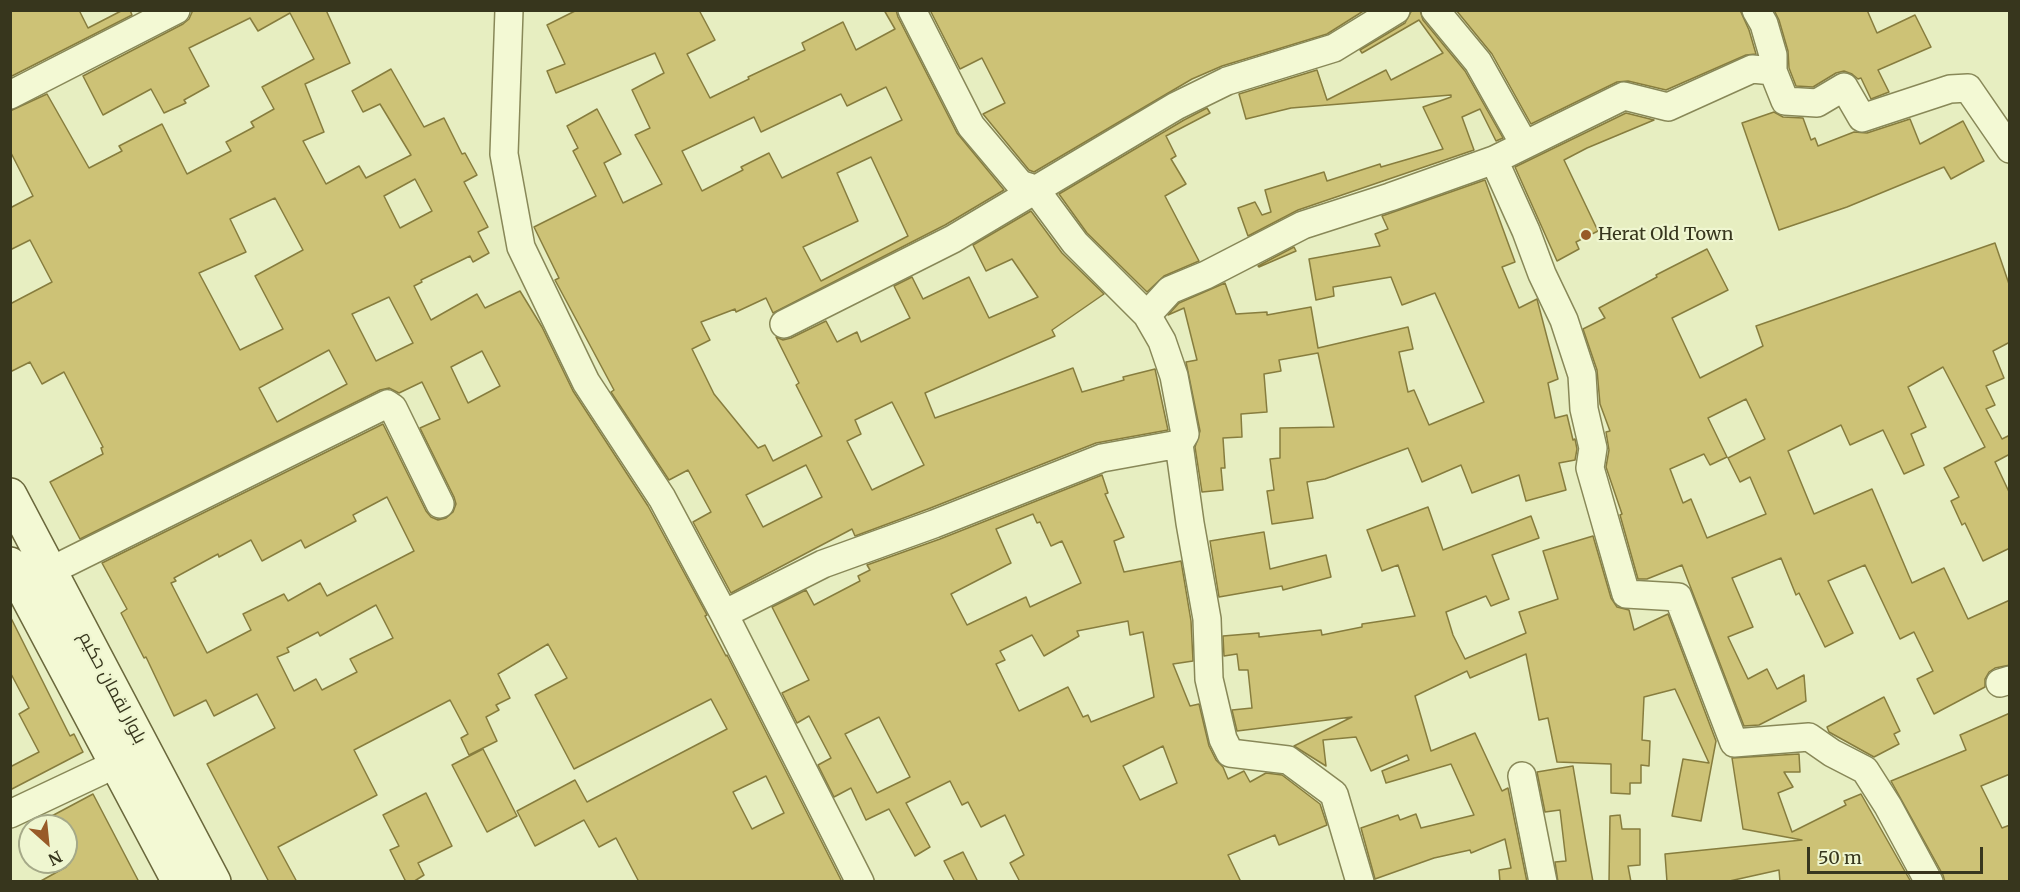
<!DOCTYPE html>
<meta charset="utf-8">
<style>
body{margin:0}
#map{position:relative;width:2020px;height:892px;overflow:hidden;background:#e7eec1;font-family:Merriweather,serif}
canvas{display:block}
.frame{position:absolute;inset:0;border:12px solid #37361d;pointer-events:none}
.north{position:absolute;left:18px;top:814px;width:60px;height:60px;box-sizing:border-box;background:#eff6d0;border:2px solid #a5a988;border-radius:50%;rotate:153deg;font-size:16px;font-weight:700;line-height:24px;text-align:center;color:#37361d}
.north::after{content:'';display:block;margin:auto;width:21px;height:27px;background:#985b28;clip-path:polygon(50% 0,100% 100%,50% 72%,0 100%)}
.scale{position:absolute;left:1807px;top:847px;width:176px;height:27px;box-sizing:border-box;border:3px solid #37361d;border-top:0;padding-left:8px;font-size:18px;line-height:21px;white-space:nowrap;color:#37361d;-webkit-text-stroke:4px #eff6d0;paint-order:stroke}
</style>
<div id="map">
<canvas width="2020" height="892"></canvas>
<div class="frame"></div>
<div class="north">N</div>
<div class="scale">50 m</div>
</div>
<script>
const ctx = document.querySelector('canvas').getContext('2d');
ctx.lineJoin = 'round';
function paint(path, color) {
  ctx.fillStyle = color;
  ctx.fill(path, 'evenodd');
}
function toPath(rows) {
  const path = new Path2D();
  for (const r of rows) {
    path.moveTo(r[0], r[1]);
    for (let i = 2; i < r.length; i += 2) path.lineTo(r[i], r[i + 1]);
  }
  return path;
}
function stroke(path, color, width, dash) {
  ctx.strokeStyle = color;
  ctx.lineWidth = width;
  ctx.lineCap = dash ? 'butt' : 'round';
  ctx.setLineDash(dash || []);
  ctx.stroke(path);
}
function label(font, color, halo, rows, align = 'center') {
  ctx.font = font + ' Merriweather,Cairo,serif';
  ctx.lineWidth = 4.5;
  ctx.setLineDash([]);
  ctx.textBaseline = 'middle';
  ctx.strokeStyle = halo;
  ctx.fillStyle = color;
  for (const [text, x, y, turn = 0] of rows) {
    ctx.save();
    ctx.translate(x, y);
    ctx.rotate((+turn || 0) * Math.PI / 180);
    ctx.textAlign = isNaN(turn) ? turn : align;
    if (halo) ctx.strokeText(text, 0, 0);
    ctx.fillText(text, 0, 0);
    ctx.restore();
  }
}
const building = toPath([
 [10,10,79,10,88,28,123,10,130,10,132,15,10,77,10,10],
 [193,10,326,10,350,63,305,84,324,132,303,141,326,184,359,166,366,178,411,155,380,104,363,112,352,91,391,69,424,127,444,118,462,154,465,153,477,175,464,182,488,227,478,232,489,253,473,262,470,256,421,280,422,282,414,286,431,320,477,294,485,308,520,291,542,327,573,391,648,506,707,615,705,616,726,656,727,655,842,882,639,882,616,838,599,847,584,820,535,846,517,811,575,780,587,802,727,729,711,699,574,769,535,695,567,678,548,644,498,674,510,698,496,705,499,710,486,717,497,741,469,755,461,738,468,734,450,700,354,750,377,795,278,847,297,882,269,882,207,764,275,728,257,694,214,716,206,700,174,716,146,657,144,658,121,613,127,609,102,563,383,424,426,511,431,517,438,520,446,518,453,512,456,504,454,497,420,428,440,419,422,382,399,393,389,388,380,390,80,539,50,482,103,454,101,448,103,447,64,372,42,384,30,362,10,372,10,304,52,282,30,240,10,250,10,208,33,196,10,151,10,111,47,94,89,168,122,151,119,146,162,124,187,174,231,151,226,142,254,127,251,122,274,109,262,87,314,59,290,13,258,31,250,18,189,48,209,86,184,100,186,103,164,113,151,89,103,115,83,76,183,24,189,19,193,10],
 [415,179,432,211,400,228,384,196,415,179],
 [275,198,303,250,255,276,283,329,240,350,199,273,246,252,230,219,275,198],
 [389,297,413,343,376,361,352,314,389,297],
 [329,350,347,384,277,422,259,388,329,350],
 [482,351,500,386,468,403,451,367,482,351],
 [387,497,414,551,327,596,320,583,288,601,284,594,243,614,251,630,207,653,171,583,176,581,174,578,218,554,219,557,251,540,262,561,301,540,305,548,356,521,353,515,387,497],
 [376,605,393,638,350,659,357,672,322,690,316,679,294,691,277,657,289,652,287,648,318,632,320,636,376,605],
 [766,776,784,813,752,829,733,792,766,776],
 [577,10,699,10,715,40,687,54,710,98,749,79,748,77,805,50,802,43,843,22,856,50,895,29,884,10,896,10,898,17,957,133,1004,190,945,225,773,313,766,298,736,312,735,309,701,322,710,340,692,349,714,394,758,448,765,445,773,461,822,436,796,385,799,383,776,337,783,340,791,338,826,321,837,342,857,332,861,342,910,318,894,286,912,277,923,299,969,277,989,318,1038,297,1012,259,986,271,973,245,1031,211,1062,253,1104,294,1052,330,1055,336,925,393,935,418,1073,368,1082,392,1124,380,1123,377,1155,369,1168,430,1096,443,928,509,855,536,852,529,731,593,693,522,711,512,688,470,669,480,611,392,614,390,555,280,559,278,534,227,596,196,573,151,578,148,567,126,597,109,621,154,604,163,623,203,662,184,635,135,650,128,632,90,664,73,655,53,556,93,547,71,565,64,547,25,577,10],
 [886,87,902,120,782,178,769,153,741,167,743,170,702,191,682,151,754,117,761,132,841,94,847,106,886,87],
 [871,157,908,236,821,281,803,247,858,221,837,173,871,157],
 [892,402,924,465,872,490,847,441,861,434,855,420,892,402],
 [806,465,822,497,763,527,746,495,806,465],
 [930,10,1365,10,1327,34,1222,66,1192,79,1034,172,1029,170,983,114,1005,103,982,58,960,69,930,10],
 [1412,10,1420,10,1423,20,1465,71,1503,138,1496,141,1480,109,1462,117,1474,150,1298,210,1248,236,1238,208,1255,202,1262,215,1271,212,1265,190,1324,172,1327,181,1380,164,1381,167,1443,149,1423,107,1451,97,1451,95,1291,108,1246,119,1239,94,1317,70,1327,100,1386,70,1391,80,1443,53,1419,20,1362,53,1360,50,1405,23,1412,10],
 [1456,10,1740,10,1749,30,1756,54,1746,55,1666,90,1628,81,1617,82,1531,124,1492,54,1456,10],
 [1774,10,1867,10,1877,33,1915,15,1931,47,1878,70,1889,92,1871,99,1861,78,1858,79,1852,74,1844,71,1836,73,1813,87,1796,86,1789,68,1788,51,1779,20,1774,10],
 [1207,108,1210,113,1166,136,1176,156,1171,159,1186,184,1165,196,1199,261,1164,276,1147,292,1087,233,1059,194,1184,120,1207,108],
 [1774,112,1783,117,1803,118,1811,140,1815,138,1818,146,1854,132,1867,133,1910,119,1920,144,1963,121,1984,161,1951,179,1944,167,1847,207,1779,230,1742,123,1774,112],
 [1626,113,1654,120,1587,148,1564,160,1598,231,1576,242,1579,249,1557,261,1515,167,1626,113],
 [1485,180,1515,262,1502,267,1519,308,1537,299,1538,303,1558,379,1548,383,1555,418,1567,415,1573,440,1575,439,1577,449,1575,460,1559,463,1566,490,1526,501,1519,475,1472,493,1461,465,1422,482,1408,448,1325,479,1307,482,1313,518,1272,524,1267,491,1274,490,1270,459,1280,458,1280,428,1334,427,1318,353,1279,360,1281,371,1264,374,1267,412,1241,414,1242,437,1223,438,1225,468,1221,468,1223,490,1202,492,1195,447,1200,431,1186,362,1197,360,1184,308,1168,315,1179,303,1225,283,1236,314,1267,312,1267,315,1311,307,1318,348,1408,327,1413,349,1399,352,1408,392,1414,390,1429,425,1484,402,1435,293,1402,305,1391,277,1333,287,1334,296,1316,300,1309,259,1380,246,1375,234,1388,229,1382,216,1485,180],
 [1995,243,2010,287,2010,342,1993,351,2004,378,1986,386,1995,405,1986,409,2002,439,2010,435,2010,454,1995,462,2010,494,2010,548,1983,561,1965,523,1962,525,1951,501,1959,497,1944,468,1985,447,1943,367,1908,387,1926,427,1911,434,1924,465,1904,474,1883,430,1850,445,1841,425,1788,451,1814,514,1872,489,1912,583,1944,568,1968,619,2010,600,2010,665,1995,668,1989,672,1985,679,1985,687,1934,714,1917,679,1933,671,1914,632,1900,639,1865,565,1828,581,1853,633,1825,647,1799,593,1796,595,1781,558,1732,578,1753,627,1728,637,1748,679,1767,669,1777,689,1804,675,1806,701,1759,725,1744,726,1682,565,1647,579,1638,579,1620,515,1622,514,1606,467,1609,450,1606,432,1610,431,1600,404,1597,370,1583,329,1605,318,1599,308,1657,277,1656,275,1707,249,1728,290,1672,318,1700,378,1763,346,1756,326,1995,243],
 [1746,399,1765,439,1728,458,1740,482,1750,477,1766,514,1707,538,1691,499,1683,503,1670,469,1704,454,1710,465,1727,457,1708,418,1746,399],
 [1294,247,1296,251,1259,267,1258,266,1294,247],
 [1102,475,1108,493,1105,494,1124,537,1114,541,1124,572,1181,561,1191,621,1193,661,1173,664,1190,706,1199,704,1209,746,1216,760,1223,767,1228,779,1244,771,1250,782,1266,773,1282,775,1320,804,1327,825,1279,845,1275,835,1228,855,1241,882,1020,882,1010,863,1024,855,1005,815,981,827,968,802,962,805,950,781,906,803,930,847,915,856,889,809,866,820,851,788,834,797,818,765,831,758,809,716,797,723,782,693,809,680,772,607,806,590,814,605,860,581,858,576,870,570,867,565,940,539,1102,475],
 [1033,514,1037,523,1040,522,1051,546,1062,541,1081,583,1030,607,1026,597,967,625,951,594,1011,563,996,529,1033,514],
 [1128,621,1130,635,1143,632,1154,697,1091,722,1088,715,1083,717,1068,687,1019,711,996,664,1005,660,1000,651,1032,635,1044,656,1079,636,1077,631,1128,621],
 [879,717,910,777,877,793,845,734,879,717],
 [1163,746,1177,783,1140,800,1123,766,1163,746],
 [1428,507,1443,550,1531,516,1539,538,1492,555,1509,599,1491,606,1486,596,1446,612,1453,635,1465,659,1526,633,1519,612,1558,599,1543,551,1593,536,1611,598,1617,607,1629,610,1634,630,1668,614,1716,741,1701,821,1672,816,1683,759,1709,763,1675,689,1644,697,1642,740,1650,741,1649,766,1641,765,1641,783,1630,783,1630,794,1611,793,1611,764,1557,762,1548,718,1539,720,1526,654,1470,678,1467,671,1415,696,1431,751,1475,733,1502,791,1508,788,1527,882,1500,882,1499,870,1511,868,1505,839,1471,853,1470,850,1434,858,1375,879,1361,828,1398,815,1400,820,1416,814,1421,828,1474,815,1451,764,1386,783,1382,771,1409,760,1407,755,1371,771,1356,737,1323,740,1326,766,1294,746,1352,717,1237,731,1232,710,1252,708,1248,670,1239,670,1237,654,1224,656,1223,636,1259,633,1259,637,1321,630,1322,635,1362,627,1362,624,1415,616,1398,565,1382,571,1367,530,1428,507],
 [1264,532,1270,569,1326,555,1331,577,1283,590,1282,586,1219,597,1210,541,1264,532],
 [10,616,70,736,74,734,83,752,10,790,10,767,39,752,19,714,29,708,10,672,10,616],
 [1884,697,1900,731,1894,734,1899,744,1874,757,1829,732,1827,727,1884,697],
 [2010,713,2010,774,1981,786,2002,828,2010,825,2010,882,1945,882,1943,875,1891,781,1966,750,1960,735,2010,713],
 [483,749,517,816,487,832,452,765,483,749],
 [1799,754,1800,772,1784,772,1793,787,1778,793,1792,832,1846,805,1844,801,1861,794,1911,882,1780,882,1779,870,1725,882,1667,882,1665,854,1802,840,1743,829,1732,758,1799,754],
 [1573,766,1585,837,1593,882,1558,882,1555,862,1566,861,1560,810,1545,812,1537,772,1573,766],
 [426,793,452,846,418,863,424,875,413,882,406,882,390,850,399,846,383,815,426,793],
 [93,794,139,882,39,882,66,867,66,826,33,826,93,794],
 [1620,815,1622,829,1640,829,1640,865,1628,866,1631,882,1609,882,1610,816,1620,815],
 [963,852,978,882,955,882,944,861,963,852]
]);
paint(building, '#cdc276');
stroke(building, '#877d3e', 1.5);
const street = toPath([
 [509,10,504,154,521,247,586,382,662,498,724,614,860,882],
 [912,10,971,126,1020,184,1035,189,1075,243,1147,315,1162,341,1174,376,1185,434,1179,444,1190,523,1207,619,1209,679,1223,739,1230,753,1288,760,1334,794,1360,882],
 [1435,10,1478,62,1524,144],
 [1756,10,1764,24,1773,55,1773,71,1785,101,1817,103,1844,87,1862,118,1950,89,1968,88,2010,149],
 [10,95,176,10],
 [1494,160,1526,231,1542,274,1564,320,1582,375,1584,409,1593,448,1590,468,1626,594,1678,597,1734,743,1809,737,1832,753,1865,770,1888,806,1929,882],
 [1147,315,1170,290,1206,275,1303,225,1390,197,1494,160,1624,96,1668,107,1752,69,1773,71],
 [784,324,953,239,1176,106,1227,81,1334,48,1396,10],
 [50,571,387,404,393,408,440,504],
 [724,614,823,564,934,524,1102,458,1179,444],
 [2000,683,2010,680],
 [1522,776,1543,882],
 [10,814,116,764]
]);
const secondary = toPath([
 [10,495,214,882],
 [10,564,179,882]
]);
stroke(street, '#888858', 30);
stroke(secondary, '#6a683c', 36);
stroke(street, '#f3f9d4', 27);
stroke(secondary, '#f3f9d4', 33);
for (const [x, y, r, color] of [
 [1586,235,6,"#985b28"]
]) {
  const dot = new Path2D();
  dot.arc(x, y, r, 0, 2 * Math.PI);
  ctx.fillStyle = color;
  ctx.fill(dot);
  stroke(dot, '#eff6d0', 2);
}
label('18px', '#37361d', '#eff6d0', [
 ["Herat Old Town",1598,235]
], 'left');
label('18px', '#37361d', '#eff6d0', [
 ["بلوار لقمان حکیم",112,688,62]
]);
</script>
